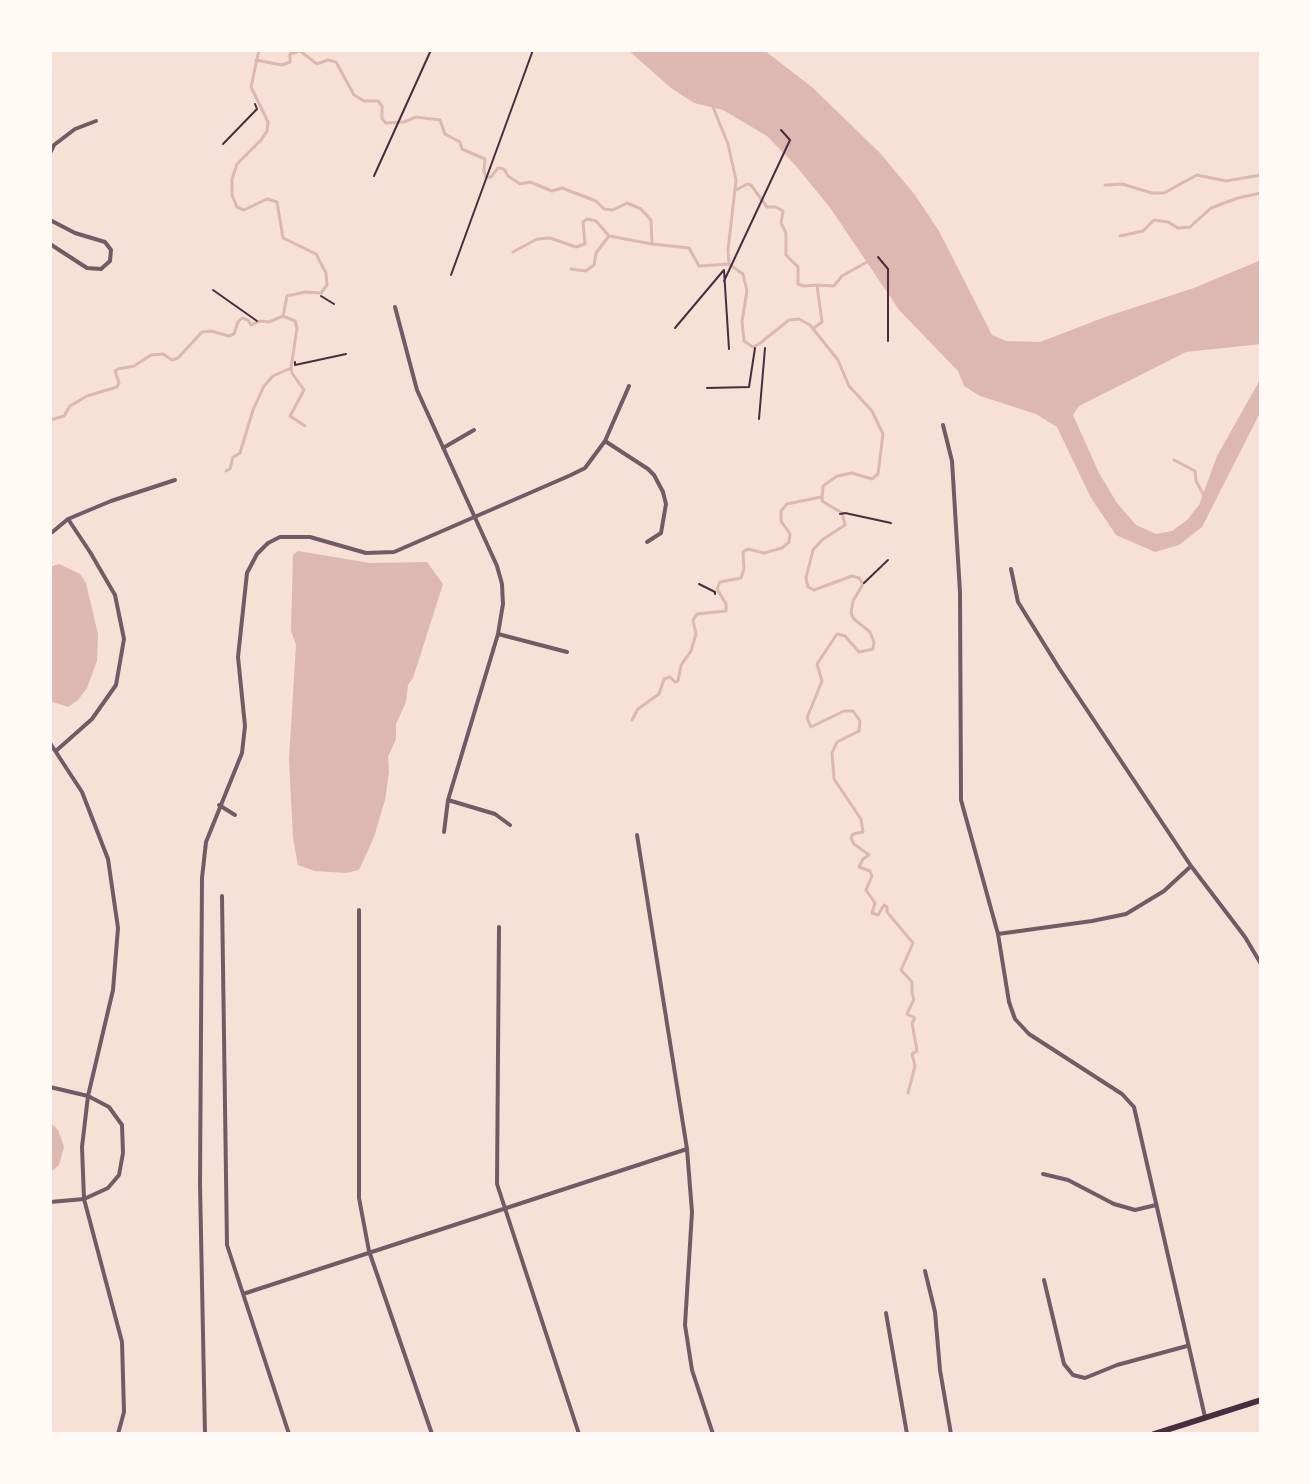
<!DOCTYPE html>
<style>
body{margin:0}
#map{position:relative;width:1311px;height:1484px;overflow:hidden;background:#f7e1d7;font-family:Inter,sans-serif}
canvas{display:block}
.frame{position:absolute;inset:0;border:52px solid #fffaf5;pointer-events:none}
</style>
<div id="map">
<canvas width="1311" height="1484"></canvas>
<div class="frame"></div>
</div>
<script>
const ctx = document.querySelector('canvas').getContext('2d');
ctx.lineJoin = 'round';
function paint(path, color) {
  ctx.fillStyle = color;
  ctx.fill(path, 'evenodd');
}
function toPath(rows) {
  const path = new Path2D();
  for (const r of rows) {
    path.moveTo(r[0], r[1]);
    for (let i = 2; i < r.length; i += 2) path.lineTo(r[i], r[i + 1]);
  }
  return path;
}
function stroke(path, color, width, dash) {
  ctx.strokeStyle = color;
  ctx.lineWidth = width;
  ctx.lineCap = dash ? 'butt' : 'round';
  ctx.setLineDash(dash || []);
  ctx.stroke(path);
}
paint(toPath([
 [628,50,764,50,813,88,880,153,915,195,939,231,992,335,1006,341,1040,342,1108,316,1194,288,1261,260,1261,344,1186,352,1079,406,1073,415,1099,473,1117,503,1136,525,1156,534,1172,531,1187,520,1199,505,1217,456,1261,378,1261,411,1202,527,1179,545,1155,552,1116,535,1091,498,1057,427,1036,414,980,396,964,386,958,371,899,310,831,209,796,166,767,136,723,110,694,103,671,88],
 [298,551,370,563,427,562,443,584,413,678,408,685,406,702,396,724,396,739,388,757,389,772,385,800,374,837,359,870,346,873,315,871,298,865,293,838,289,759,296,645,291,631,293,555],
 [59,564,80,574,86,583,98,634,97,661,87,688,78,700,68,707,50,701,50,567],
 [50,1122,58,1130,64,1147,59,1165,50,1173]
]), '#dcb8b0');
stroke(toPath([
 [256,60,282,65,290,62,290,54,300,51,317,64,328,60,336,62,354,95,364,101,378,101,382,106,382,119,386,123,404,122,416,117,440,120,445,134,460,142,462,149,485,159,484,171,486,177,491,177,498,168,504,169,508,176,520,184,530,182,552,191,562,188,596,201,604,209,613,210,627,203,641,209,651,220,652,244,689,248,699,266,729,264],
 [713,107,728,144,736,180,728,250,729,264,743,274,747,291,742,321,744,341,753,347,759,344,789,320,799,319,810,325,838,360,849,386,872,411,883,434,878,474,872,479,852,473,837,476,823,486,822,501,842,513,845,525,822,540,813,550,806,578,808,587,814,590,852,576,859,578,863,584,853,601,851,613,854,619,870,632,874,642,873,649,859,652,845,636,837,634,817,664,822,681,807,718,811,727,844,711,853,711,860,721,859,731,837,742,832,753,834,779,861,819,863,832,853,834,851,838,854,844,869,855,863,859,859,867,870,871,872,876,866,890,875,903,872,913,878,915,884,905,887,907,887,912,913,943,901,970,912,982,912,994,914,999,907,1014,915,1018,912,1023,917,1051,912,1054,915,1066,908,1093],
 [1105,185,1122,184,1152,193,1164,193,1197,175,1226,181,1261,175],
 [736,190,747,184,751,185,767,207,776,207,783,211,781,223,786,233,786,255,798,267,798,284,804,286,817,285,822,322,814,328],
 [1120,236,1143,231,1154,220,1168,222,1178,228,1190,227,1211,208,1238,198,1261,193],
 [513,252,537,239,550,238,576,247,585,244,583,222,587,219,596,221,609,236,652,244],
 [571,269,586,271,594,265,596,253,609,236],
 [817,285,834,286,842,276,867,262],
 [291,368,292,373,304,390,290,416,305,426],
 [50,420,64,416,70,406,87,396,117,387,119,383,115,371,118,369,134,366,151,355,163,354,172,360,178,358,202,332,211,331,229,336,234,334,238,322,242,318,248,320,251,325,260,321,269,322,283,316,287,296,305,292,321,293,327,285,326,273,316,254,283,238,277,202,267,199,244,210,237,207,232,195,232,179,237,164,261,140,267,131,268,122,251,87,259,50],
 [1174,460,1195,471,1196,481,1203,494],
 [226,471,230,469,233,457,240,453,253,410,264,386,273,376,291,368,297,328,295,321,283,316],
 [632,720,638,709,659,694,664,679,670,677,675,682,678,681,681,665,691,651,696,634,693,620,697,614,726,611,726,604,717,589,720,582,741,578,744,569,743,552,748,549,764,553,782,548,789,542,790,534,781,521,781,511,787,504,821,497]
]), '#dcb8b0', 3);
stroke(toPath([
 [223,144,257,109,255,104],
 [374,176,431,50],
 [878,257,888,269,888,341],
 [724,270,729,349],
 [451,275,533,50],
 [724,281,790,140,781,130],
 [213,290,257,321],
 [321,296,334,304],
 [675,328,723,271],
 [295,362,295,365,346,354],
 [707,388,749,387,755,348],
 [759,419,765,348],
 [840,514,845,513,891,523],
 [864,583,888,560],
 [699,584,715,592,715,594]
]), '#4a2c40', 2);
stroke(toPath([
 [50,153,54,145,75,129,96,121],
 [50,220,75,233,105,242,111,250,110,261,101,269,87,268,50,244],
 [395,307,417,390,497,566,502,584,503,604,498,634,448,800,444,832],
 [943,425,952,461,960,592,961,800,998,934,1009,1002,1015,1019,1029,1034,1122,1094,1134,1107,1205,1417],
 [605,441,648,469,654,475,663,492,666,504,661,533,647,542],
 [443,448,474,430],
 [50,534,68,519,111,501,175,480],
 [1011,569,1018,602,1059,668,1191,866,1245,937,1261,964],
 [498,634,567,652],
 [50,743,82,792,108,859,118,928,113,990,88,1096,82,1147,84,1199,122,1342,124,1412,118,1434],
 [57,750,92,719,116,685,124,639,115,595,90,552,68,519],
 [448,800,495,814,510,825],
 [219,805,235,815],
 [637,835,687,1149,692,1212,685,1325,692,1370,713,1434],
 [222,896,227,1245,289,1434],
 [359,910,359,1198,369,1251,432,1434],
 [499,927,497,1184,579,1434],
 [998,934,1092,921,1126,914,1164,891,1190,867],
 [50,1087,88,1096,109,1107,122,1125,123,1153,119,1175,108,1188,84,1199,50,1202],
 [1043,1174,1068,1180,1114,1204,1135,1210,1156,1205],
 [925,1271,935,1312,940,1370,951,1434],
 [1044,1280,1064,1364,1073,1375,1085,1378,1117,1365,1187,1346],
 [243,1294,687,1149],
 [886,1313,907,1434],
 [205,1434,200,1184,202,878,206,842,242,753,245,726,238,657,247,573,257,554,268,543,280,537,310,537,366,553,394,552,571,475,585,468,605,441,629,386]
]), '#755966', 4);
stroke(toPath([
 [1154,1434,1261,1400]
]), '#4a2c40', 6);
</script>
